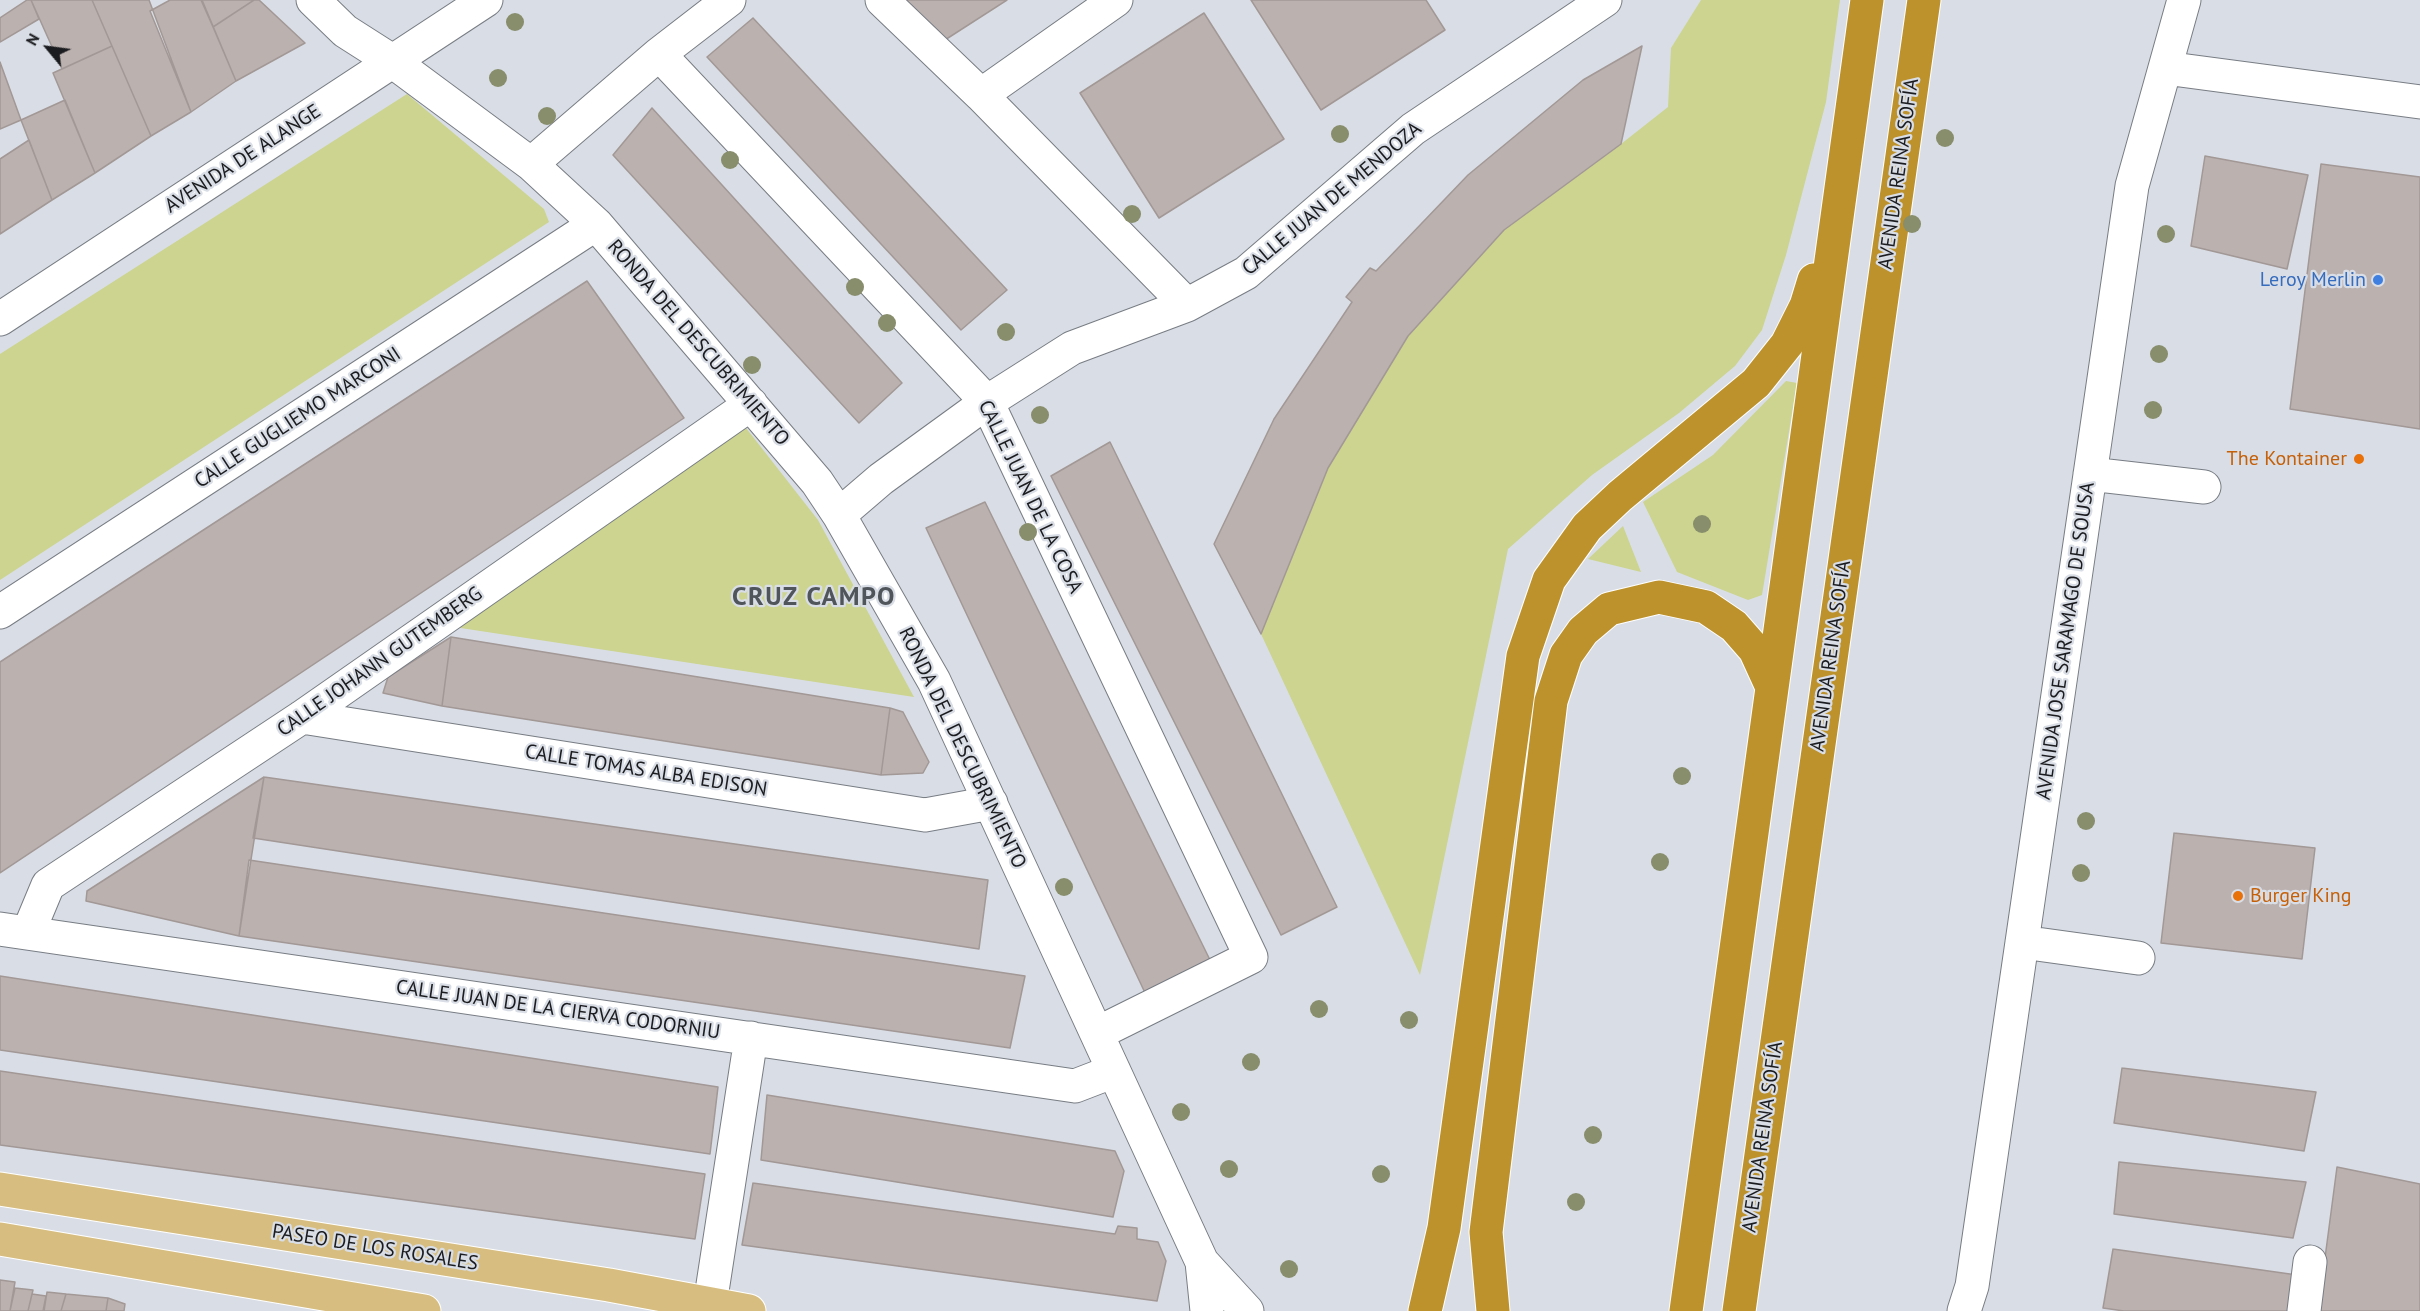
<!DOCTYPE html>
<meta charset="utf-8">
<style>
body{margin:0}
#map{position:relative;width:2420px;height:1311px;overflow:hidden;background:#d9dee6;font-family:"PT Sans",sans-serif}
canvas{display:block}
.north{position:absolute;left:18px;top:18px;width:60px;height:60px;-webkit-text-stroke:4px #d9dee6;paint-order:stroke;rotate:299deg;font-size:16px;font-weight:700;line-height:24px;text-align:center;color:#1b1c1f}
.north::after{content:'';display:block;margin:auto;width:21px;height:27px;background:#1b1c1f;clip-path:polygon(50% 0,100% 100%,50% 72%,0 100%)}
</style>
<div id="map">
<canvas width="2420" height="1311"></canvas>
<div class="north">N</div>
</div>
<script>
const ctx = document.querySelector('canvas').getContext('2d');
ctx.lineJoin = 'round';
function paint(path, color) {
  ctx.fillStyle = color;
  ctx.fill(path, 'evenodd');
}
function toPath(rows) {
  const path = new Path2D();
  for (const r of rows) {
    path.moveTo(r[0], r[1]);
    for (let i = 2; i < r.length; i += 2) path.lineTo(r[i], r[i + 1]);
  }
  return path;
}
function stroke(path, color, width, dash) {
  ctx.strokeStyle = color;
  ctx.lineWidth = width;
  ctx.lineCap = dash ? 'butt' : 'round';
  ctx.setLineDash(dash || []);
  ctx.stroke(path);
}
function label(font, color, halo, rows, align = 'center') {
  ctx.font = font + ' "PT Sans",sans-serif';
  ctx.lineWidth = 4.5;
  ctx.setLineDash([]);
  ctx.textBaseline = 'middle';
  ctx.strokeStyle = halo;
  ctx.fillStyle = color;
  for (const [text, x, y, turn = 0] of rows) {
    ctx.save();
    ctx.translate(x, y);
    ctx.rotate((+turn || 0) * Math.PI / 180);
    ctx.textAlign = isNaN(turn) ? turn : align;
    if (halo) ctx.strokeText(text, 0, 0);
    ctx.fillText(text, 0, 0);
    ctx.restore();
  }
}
paint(toPath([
 [1701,0,1840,0,1826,102,1786,255,1762,330,1735,366,1679,413,1592,475,1508,549,1420,975,1261,634,1328,468,1408,336,1504,230,1621,144,1668,107,1671,48],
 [407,94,544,209,549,222,0,580,0,354],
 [1786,381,1797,383,1762,595,1748,600,1677,572,1643,502,1713,455],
 [746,428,818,520,914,697,454,627],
 [1623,526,1641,572,1588,559]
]), '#ccd48f');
const building = toPath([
 [27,0,31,0,39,19,0,42,0,18,27,0],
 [31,0,92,0,112,46,62,69,31,0],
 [92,0,149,0,191,112,151,136,92,0],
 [170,0,202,0,236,81,191,112,150,11,170,0],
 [201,0,254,0,213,27,201,0],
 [254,0,259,0,305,43,236,81,213,27,254,0],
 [904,0,1007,0,934,47,904,0],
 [1251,0,1426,0,1445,30,1321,110,1251,0],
 [1204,13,1284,139,1159,218,1080,93,1204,13],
 [753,18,1007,290,961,330,707,57,753,18],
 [112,46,151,136,95,173,53,73,112,46],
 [1642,46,1621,144,1504,230,1408,336,1328,468,1261,634,1214,544,1274,419,1352,302,1346,297,1370,268,1376,271,1468,175,1583,80,1642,46],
 [0,62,21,120,0,129,0,62],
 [65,100,95,173,52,200,21,120,65,100],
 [652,108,902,383,859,423,613,155,652,108],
 [29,140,52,200,0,234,0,159,29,140],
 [2205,156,2308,175,2287,269,2191,246,2205,156],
 [2321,164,2420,177,2420,429,2290,409,2321,164],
 [587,281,684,418,0,873,0,662,587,281],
 [1110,442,1337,907,1281,935,1051,476,1110,442],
 [985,502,1212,964,1147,997,926,528,985,502],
 [451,637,442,706,383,693,388,677,451,637],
 [451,637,890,708,881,775,442,706,451,637],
 [890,708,903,712,929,762,923,773,881,775,890,708],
 [264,777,239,936,86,901,87,891,264,777],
 [264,777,988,880,979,949,253,838,264,777],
 [2174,833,2315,848,2302,959,2161,943,2174,833],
 [249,860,1025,976,1010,1048,239,936,249,860],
 [0,976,718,1087,710,1154,0,1050,0,976],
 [2122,1068,2316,1092,2304,1151,2114,1123,2122,1068],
 [0,1071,705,1174,695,1239,0,1145,0,1071],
 [767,1095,1115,1151,1124,1171,1113,1217,761,1160,767,1095],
 [2119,1162,2306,1182,2293,1238,2114,1214,2119,1162],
 [2337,1167,2420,1184,2420,1311,2318,1311,2337,1167],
 [753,1183,1115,1234,1118,1226,1137,1228,1137,1239,1158,1242,1166,1261,1157,1301,742,1245,753,1183],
 [2113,1249,2297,1275,2291,1311,2124,1311,2103,1308,2113,1249],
 [0,1280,15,1282,10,1311,0,1311,0,1280],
 [15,1288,33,1290,28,1311,10,1311,15,1288],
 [47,1292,66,1294,61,1311,44,1311,47,1292],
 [32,1294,46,1296,43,1311,28,1311,32,1294],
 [66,1294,108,1298,106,1311,61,1311,66,1294],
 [108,1298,125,1304,124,1311,106,1311,108,1298]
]);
paint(building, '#bbb1af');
stroke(building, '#a29896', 1.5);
const minor = toPath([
 [313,0,345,31,392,61,531,164,596,224,817,482,839,515,934,681,1202,1262,1207,1311],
 [882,0,981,95,1187,305],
 [659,54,987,402,1251,957,1098,1033],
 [2165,68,2420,102],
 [981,95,1116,0],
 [531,164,659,54,729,0],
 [0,319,486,0],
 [2090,474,2204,487],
 [839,515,881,479,987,402,1072,348,1187,305,1246,273,1413,129,1605,0],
 [0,612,596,224],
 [302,717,925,815,991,803],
 [0,929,1075,1086,1114,1071],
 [28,933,48,885,302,717,751,404],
 [2022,942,2138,958],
 [1202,1262,1247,1311],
 [710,1304,751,1038],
 [1964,1311,1972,1286,2132,186,2184,0],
 [2304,1311,2310,1262]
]);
const major = toPath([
 [0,1189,609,1285,749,1311],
 [0,1239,424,1311]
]);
const highway = toPath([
 [1425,1311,1444,1228,1523,656,1549,580,1587,527,1620,496,1756,383,1787,344,1806,306,1814,280],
 [1493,1311,1486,1232,1551,701,1566,655,1583,631,1609,609,1659,597,1706,607,1734,626,1755,650,1771,685],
 [1686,1311,1867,0],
 [1739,1311,1924,0]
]);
stroke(minor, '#787d84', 35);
stroke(major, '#fff', 35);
stroke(highway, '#fff', 35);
stroke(minor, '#fff', 33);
stroke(major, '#d7be80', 33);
stroke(highway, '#bd922c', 33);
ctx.fillStyle = '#888d6c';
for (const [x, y] of [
 [515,22],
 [498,78],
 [547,116],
 [1340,134],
 [1945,138],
 [730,160],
 [1132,214],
 [1912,224],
 [2166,234],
 [855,287],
 [887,323],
 [1006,332],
 [2159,354],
 [752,365],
 [2153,410],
 [1040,415],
 [1702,524],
 [1028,532],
 [1682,776],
 [2086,821],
 [1660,862],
 [2081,873],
 [1064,887],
 [1319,1009],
 [1409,1020],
 [1251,1062],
 [1181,1112],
 [1593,1135],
 [1229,1169],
 [1381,1174],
 [1576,1202],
 [1289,1269]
]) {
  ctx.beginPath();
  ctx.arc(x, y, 9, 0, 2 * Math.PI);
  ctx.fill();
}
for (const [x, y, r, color] of [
 [2378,280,6,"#3f7fe0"],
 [2359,459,6,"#e8710a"],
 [2238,896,6,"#e8710a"]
]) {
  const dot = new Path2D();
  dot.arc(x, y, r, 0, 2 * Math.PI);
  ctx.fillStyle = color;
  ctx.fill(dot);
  stroke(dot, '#d9dee6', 2);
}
label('20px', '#1b1c1f', '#d9dee6', [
 ["AVENIDA DE ALANGE",243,159,-33],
 ["AVENIDA REINA SOFÍA",1899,174,-82],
 ["CALLE JUAN DE MENDOZA",1332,199,-40],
 ["RONDA DEL DESCUBRIMIENTO",698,343,49],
 ["CALLE GUGLIEMO MARCONI",298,418,-33],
 ["CALLE JUAN DE LA COSA",1030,497,64],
 ["AVENIDA JOSE SARAMAGO DE SOUSA",2066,641,-82],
 ["AVENIDA REINA SOFÍA",1831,656,-82],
 ["CALLE JOHANN GUTEMBERG",380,662,-35],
 ["RONDA DEL DESCUBRIMIENTO",962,748,64],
 ["CALLE TOMAS ALBA EDISON",646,771,9],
 ["CALLE JUAN DE LA CIERVA CODORNIU",558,1010,8],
 ["AVENIDA REINA SOFÍA",1763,1137,-82],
 ["PASEO DE LOS ROSALES",375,1248,9]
]);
label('20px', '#366cbe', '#d9dee6', [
 ["Leroy Merlin",2366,280]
], 'right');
label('20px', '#c56008', '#d9dee6', [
 ["The Kontainer",2347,459],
 ["Burger King",2250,896,"left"]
], 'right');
ctx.letterSpacing = '1.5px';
label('bold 26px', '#50555b', '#d9dee6', [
 ["CRUZ CAMPO",814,598]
]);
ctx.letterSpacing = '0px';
</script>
